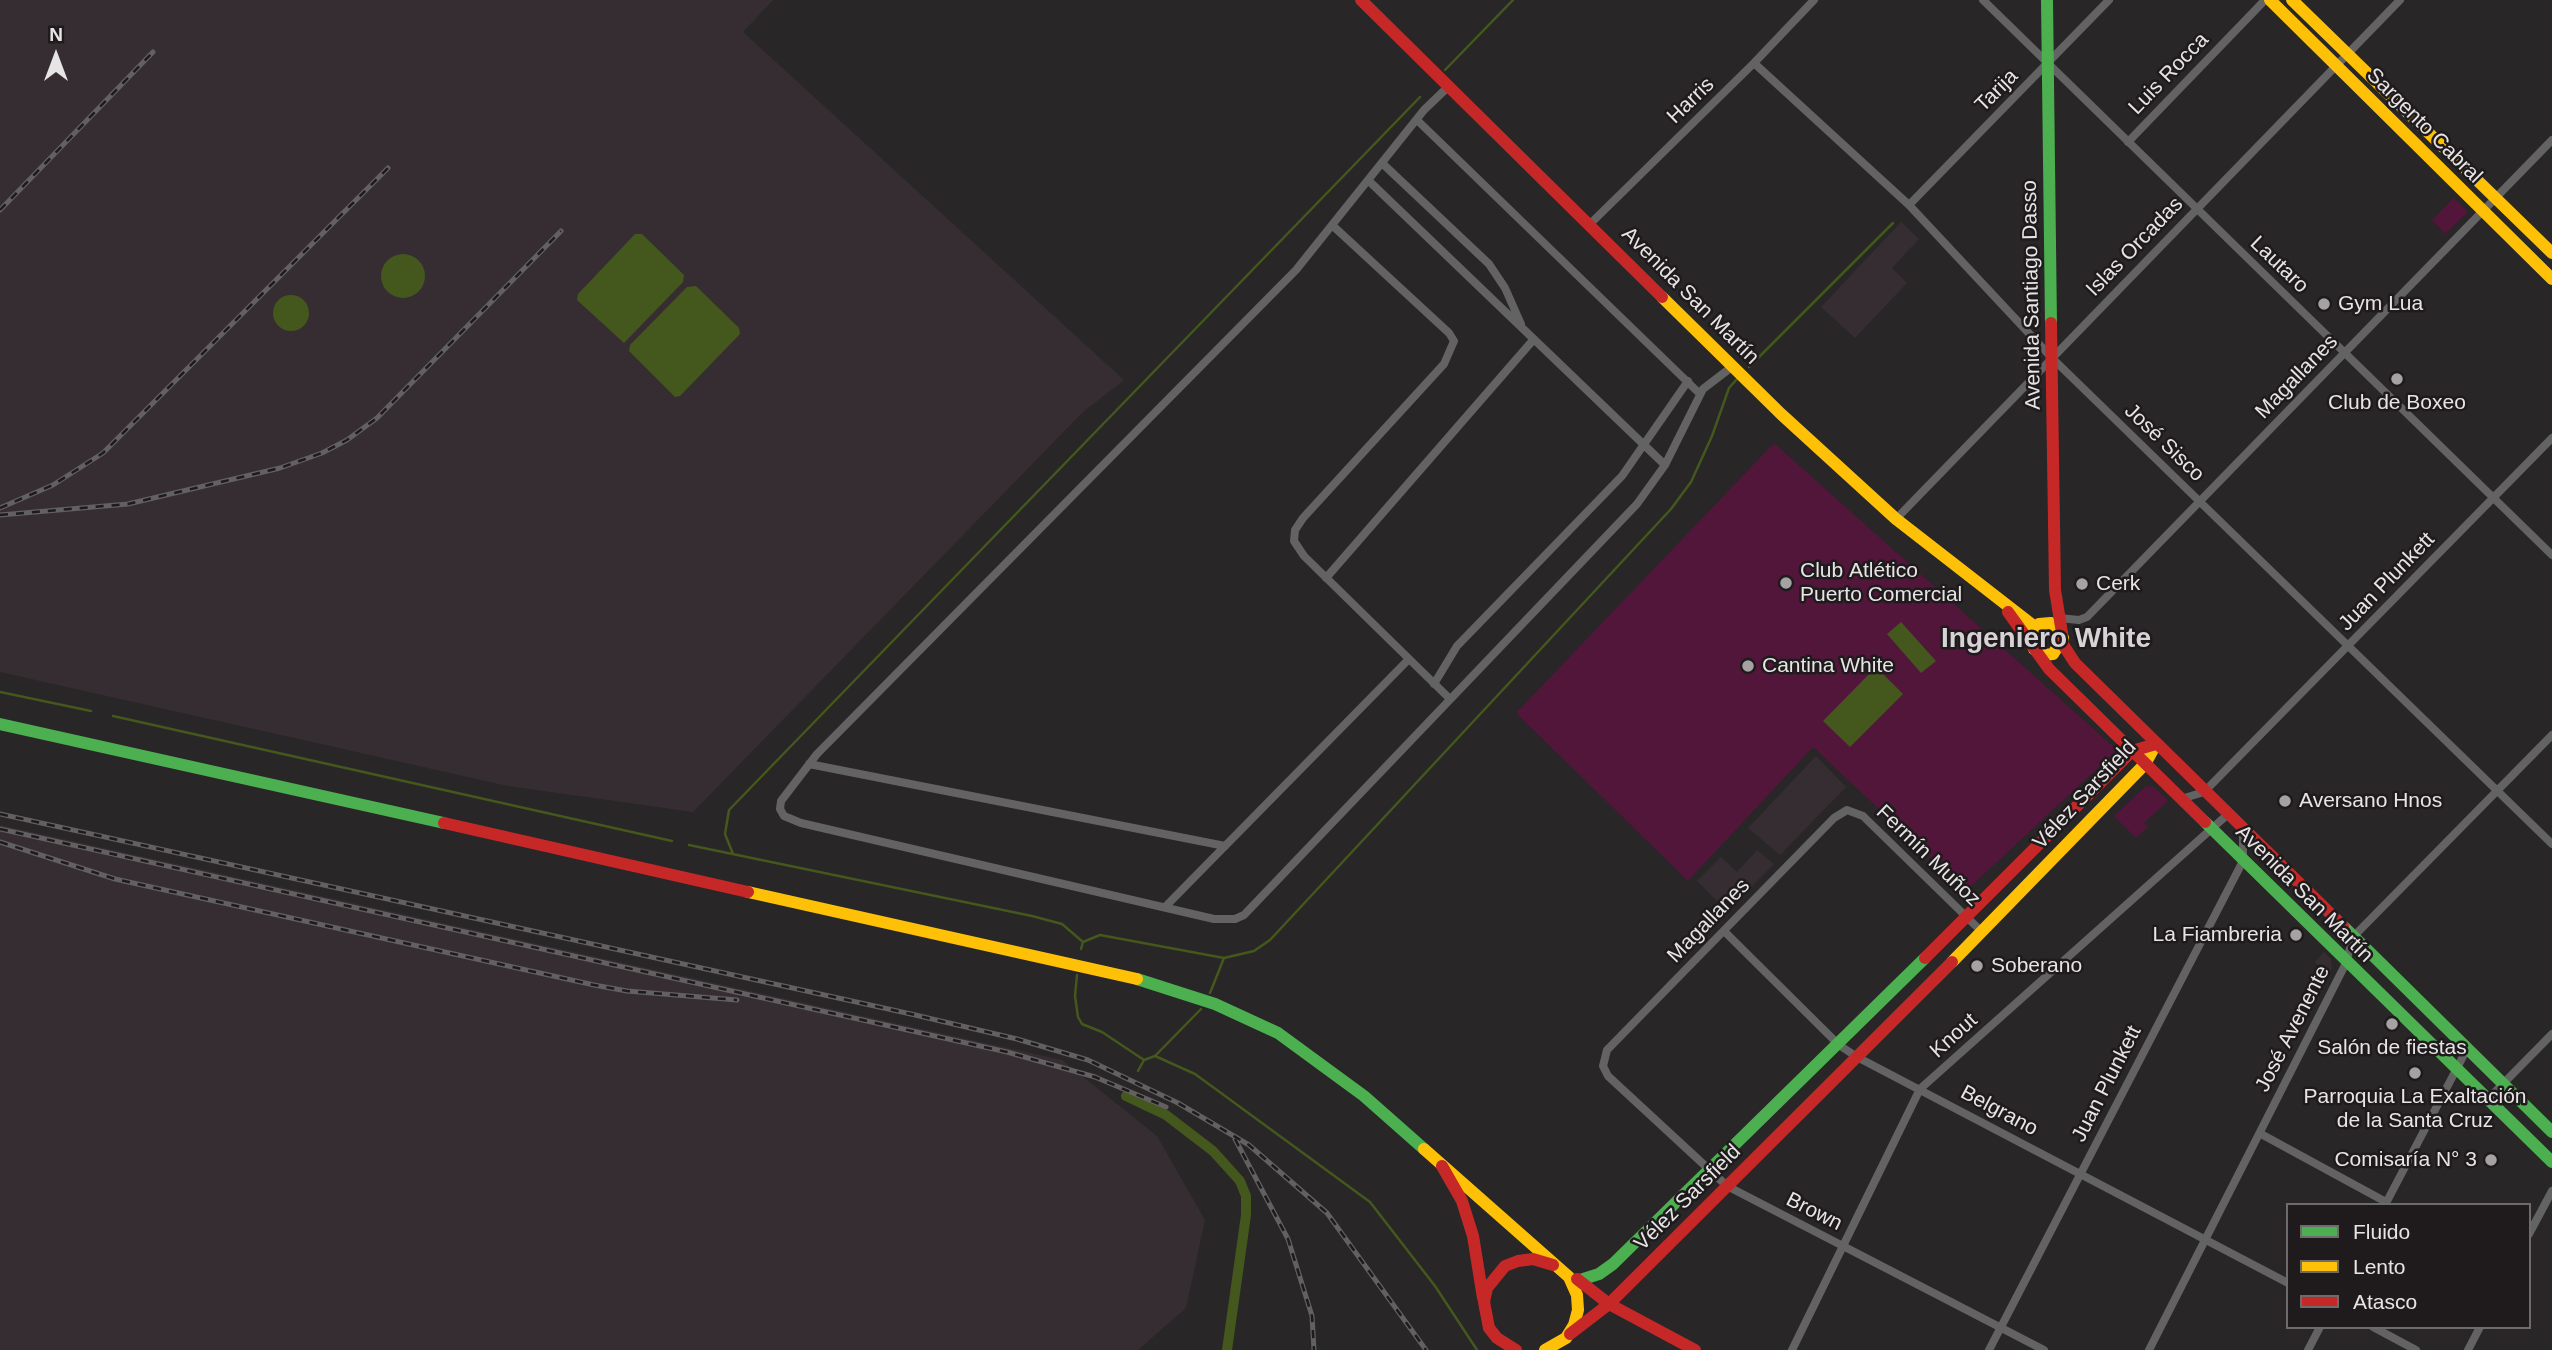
<!DOCTYPE html>
<meta charset="utf-8">
<style>
body{margin:0}
#map{position:relative;width:2552px;height:1350px;overflow:hidden;background:#282627;font-family:Helvetica,sans-serif}
canvas{display:block}
.legend{position:absolute;left:2286px;top:1203px;width:245px;height:126px;box-sizing:border-box;background:#1f1b1d;border:2px solid #6f6b6d;margin:0;padding:9px 12px;list-style:none;font-size:21px;color:#e6e4e5}
.legend li{display:flex;align-items:center;gap:14px;height:35px}
.legend b{width:35px;border:2px solid #6f6b6d}
.north{position:absolute;left:21px;top:21px;width:70px;height:70px;-webkit-text-stroke:5px #1f1b1d;paint-order:stroke;rotate:0deg;font-size:19px;font-weight:700;line-height:28px;text-align:center;color:#e6e4e5}
.north::after{content:'';display:block;margin:auto;width:24px;height:32px;background:#e6e4e5;clip-path:polygon(50% 0,100% 100%,50% 72%,0 100%)}
</style>
<div id="map">
<canvas width="2552" height="1350"></canvas>
<ul class="legend">
<li><b style="height:9px;background:#4caf50"></b>Fluido</li>
<li><b style="height:9px;background:#ffc107"></b>Lento</li>
<li><b style="height:9px;background:#c62828"></b>Atasco</li>
</ul>
<div class="north">N</div>
</div>
<script>
const ctx = document.querySelector('canvas').getContext('2d');
ctx.lineJoin = 'round';
function paint(path, color) {
  ctx.fillStyle = color;
  ctx.fill(path, 'evenodd');
}
function toPath(rows) {
  const path = new Path2D();
  for (const r of rows) {
    if (r.length === 3) {
      path.moveTo(r[0] + r[2], r[1]);
      path.arc(r[0], r[1], r[2], 0, 2 * Math.PI);
      continue;
    }
    path.moveTo(r[0], r[1]);
    for (let i = 2; i < r.length; i += 2) path.lineTo(r[i], r[i + 1]);
  }
  return path;
}
function stroke(path, color, width, dash) {
  ctx.strokeStyle = color;
  ctx.lineWidth = width;
  ctx.lineCap = dash ? 'butt' : 'round';
  ctx.setLineDash(dash || []);
  ctx.stroke(path);
}
function label(font, color, halo, rows, align = 'center') {
  ctx.font = font + ' Helvetica,sans-serif';
  ctx.lineWidth = 5;
  ctx.setLineDash([]);
  ctx.textBaseline = 'middle';
  ctx.strokeStyle = halo;
  ctx.fillStyle = color;
  for (const [text, x, y, turn = 0] of rows) {
    ctx.save();
    ctx.translate(x, y);
    ctx.rotate((+turn || 0) * Math.PI / 180);
    ctx.textAlign = isNaN(turn) ? turn : align;
    if (halo) ctx.strokeText(text, 0, 0);
    ctx.fillText(text, 0, 0);
    ctx.restore();
  }
}
paint(toPath([
 [0,0,773,0,743,32,1124,380,1083,412,693,812,508,786,0,672],
 [1901,222,1919,239,1892,268,1907,283,1855,338,1821,307],
 [1816,756,1846,787,1780,855,1748,828],
 [0,825,1062,1060,1157,1136,1205,1220,1186,1308,1138,1350,0,1350],
 [1757,850,1774,864,1727,911,1697,881,1721,857,1737,872],
 [2324,952,2331,959,2332,968,2324,984,2312,979,2318,966,2315,962]
]), '#362d32');
paint(toPath([
 [2454,198,2468,212,2445,234,2432,220],
 [1774,443,2117,750,1966,891,1813,747,1688,881,1516,713],
 [2146,786,2154,787,2168,801,2144,823,2148,827,2136,838,2114,816]
]), '#52163b');
paint(toPath([
 [635,234,642,234,684,275,683,282,624,343,577,300,578,294],
 [403,276,22],
 [696,286,739,328,740,334,680,396,675,397,629,351,630,345,687,287],
 [291,313,18],
 [1901,622,1936,661,1921,673,1887,634],
 [1876,667,1903,694,1850,747,1823,721]
]), '#44571d');
stroke(toPath([
 [1445,70,1513,0],
 [1749,367,1893,223],
 [0,692,91,711],
 [113,716,672,841],
 [689,845,1032,916,1062,924,1083,942],
 [733,854,725,834,729,810,1420,97],
 [1081,949,1083,942,1100,935,1224,958,1254,951,1270,940,1671,509,1691,482,1712,436,1729,388,1737,379],
 [1077,975,1075,996,1078,1017,1082,1024,1102,1032,1144,1060],
 [1210,993,1224,958],
 [1155,1056,1195,1074,1370,1202,1435,1286,1477,1350],
 [1138,1071,1144,1060,1155,1056,1201,1009]
]), '#44571d', 2.5);
stroke(toPath([
 [1126,1096,1166,1115,1213,1151,1240,1181,1246,1196,1246,1215,1227,1350]
]), '#44571d', 10);
stroke(toPath([
 [1983,0,2552,555],
 [1754,63,1909,205,2052,358,2552,844],
 [1449,86,1424,110,1296,270,817,754,781,801,780,809,784,816,801,823,1214,919,1235,919,1244,915,1637,504,1665,465,1703,389,1733,366],
 [1417,120,1700,394],
 [2128,142,2265,0],
 [1383,164,1489,264,1505,288,1521,324],
 [1369,181,1665,465],
 [1909,205,2109,0],
 [1332,225,1449,333,1454,341,1444,364,1303,518,1295,530,1294,541,1304,556,1450,699],
 [1589,225,1754,63,1814,0],
 [1896,519,2400,0],
 [1326,578,1534,339],
 [2059,618,2079,620,2087,617,2552,140],
 [1434,684,1457,646,1622,476,1688,381],
 [809,764,1225,846],
 [2181,799,2204,792,2552,438],
 [1166,906,1409,659],
 [1724,931,1839,1045,1857,1057,2288,1283],
 [1982,932,1863,816,1847,810,1834,818,1607,1050,1603,1066,1608,1076,1727,1186,2044,1350],
 [2488,1099,2552,1034],
 [2261,1134,2386,1202],
 [2385,1205,2467,1049],
 [2529,1234,2552,1191],
 [2373,1327,2416,1350],
 [1792,1350,1920,1089,2227,815],
 [1989,1350,2243,861,2243,830],
 [2149,1350,2346,963,2353,937,2552,735],
 [2308,1350,2320,1327],
 [2468,1350,2480,1327]
]), '#646364', 8);
stroke(toPath([
 [2047,0,2051,323],
 [0,724,444,823],
 [2205,822,2552,1162],
 [2343,926,2552,1132],
 [1137,979,1215,1004,1278,1033,1364,1096,1424,1149],
 [1580,1280,1599,1274,1613,1264,1925,958]
]), '#4caf50', 12);
stroke(toPath([
 [2270,0,2552,279],
 [2292,0,2552,253],
 [1662,297,1781,414,1896,519,2035,627],
 [2032,631,2039,624,2051,623,2059,629,2063,638,2053,654,2044,655,2034,649],
 [748,892,1137,979],
 [1952,962,2145,764,2156,744],
 [1424,1149,1569,1277,1577,1295,1578,1310,1574,1325,1566,1338,1545,1350]
]), '#ffc107', 12);
stroke(toPath([
 [1361,0,1662,297],
 [2051,323,2055,590,2062,633],
 [2008,612,2049,669,2205,822],
 [2062,643,2075,663,2343,926],
 [444,823,748,892],
 [1925,958,2132,751,2156,744],
 [1442,1166,1462,1201,1473,1236,1483,1298],
 [1577,1279,1609,1304,1695,1350],
 [1570,1334,1609,1304,1952,962],
 [1516,1350,1497,1338,1489,1328,1484,1302,1487,1288,1505,1266,1518,1261,1533,1259,1553,1265]
]), '#c62828', 12);
const rail = toPath([
 [0,210,153,52],
 [0,508,53,485,103,453,388,168],
 [0,515,128,504,280,468,322,453,347,440,377,418,561,231],
 [0,814,911,1014,1017,1039,1088,1060,1178,1103,1249,1145,1327,1213,1426,1350],
 [0,829,1007,1052,1095,1077,1166,1107],
 [0,842,115,879,594,985,627,991,737,1000],
 [1235,1139,1288,1239,1312,1316,1314,1350]
]);
stroke(rail, '#626061', 5);
stroke(rail, '#1f1b1d', 2.5, [8]);
for (const [x, y, r, color] of [
 [2324,304,7,"#a4a2a2"],
 [2397,379,7,"#a4a2a2"],
 [1786,583,7,"#a4a2a2"],
 [2082,584,7,"#a4a2a2"],
 [1748,666,7,"#a4a2a2"],
 [2285,801,7,"#a4a2a2"],
 [2296,935,7,"#a4a2a2"],
 [1977,966,7,"#a4a2a2"],
 [2392,1024,7,"#a4a2a2"],
 [2415,1073,7,"#a4a2a2"],
 [2491,1160,7,"#a4a2a2"]
]) {
  const dot = new Path2D();
  dot.arc(x, y, r, 0, 2 * Math.PI);
  ctx.fillStyle = color;
  ctx.fill(dot);
  stroke(dot, '#1f1b1d', 2.5);
}
label('21px', '#e6e4e5', '#1f1b1d', [
 ["Luis Rocca",2169,74,-46],
 ["Tarija",1997,91,-45],
 ["Harris",1691,101,-44],
 ["Sargento Cabral",2424,126,45],
 ["Islas Orcadas",2135,247,-46],
 ["Lautaro",2279,265,44],
 ["Avenida Santiago Dasso",2032,295,-91],
 ["Avenida San Martín",1690,296,45],
 ["Magallanes",2297,377,-46],
 ["José Sisco",2164,443,44],
 ["Juan Plunkett",2387,582,-46],
 ["Vélez Sarsfield",2085,795,-47],
 ["Fermín Muñoz",1928,856,44],
 ["Avenida San Martín",2304,894,45],
 ["Magallanes",1709,921,-46],
 ["José Avenente",2293,1029,-63],
 ["Knout",1954,1036,-42],
 ["Juan Plunkett",2107,1084,-63],
 ["Belgrano",1999,1111,28],
 ["Vélez Sarsfield",1688,1198,-45],
 ["Brown",1814,1212,27]
]);
label('21px', '#e6e4e5', '#1f1b1d', [
 ["Gym Lua",2338,304],
 ["Club de Boxeo",2397,403,"center"],
 ["Club Atlético",1800,571],
 ["Puerto Comercial",1800,595],
 ["Cerk",2096,584],
 ["Cantina White",1762,666],
 ["Aversano Hnos",2299,801],
 ["La Fiambreria",2282,935,"right"],
 ["Soberano",1991,966],
 ["Salón de fiestas",2392,1048,"center"],
 ["Parroquia La Exaltación",2415,1097,"center"],
 ["de la Santa Cruz",2415,1121,"center"],
 ["Comisaría N° 3",2477,1160,"right"]
], 'left');
label('bold 28px', '#d7d2d5', '#1f1b1d', [
 ["Ingeniero White",2046,639]
]);
</script>
